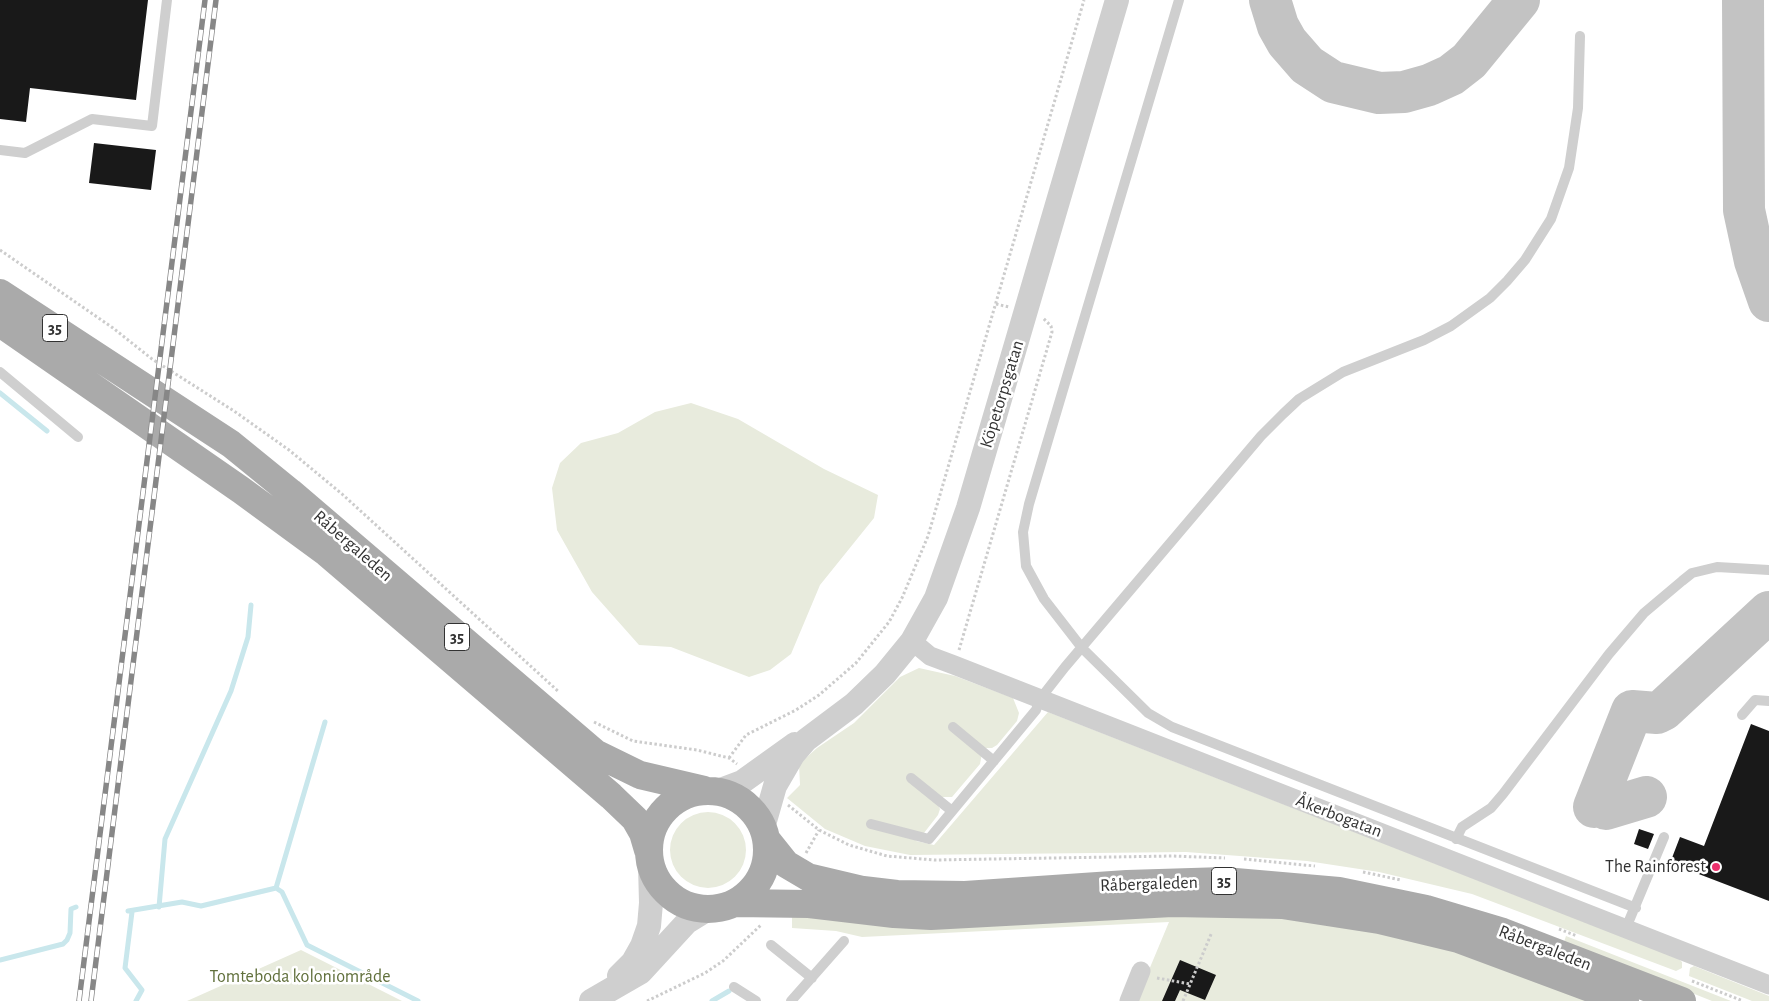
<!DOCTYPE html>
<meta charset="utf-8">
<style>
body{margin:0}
canvas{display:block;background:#fff}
</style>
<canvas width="1769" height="1001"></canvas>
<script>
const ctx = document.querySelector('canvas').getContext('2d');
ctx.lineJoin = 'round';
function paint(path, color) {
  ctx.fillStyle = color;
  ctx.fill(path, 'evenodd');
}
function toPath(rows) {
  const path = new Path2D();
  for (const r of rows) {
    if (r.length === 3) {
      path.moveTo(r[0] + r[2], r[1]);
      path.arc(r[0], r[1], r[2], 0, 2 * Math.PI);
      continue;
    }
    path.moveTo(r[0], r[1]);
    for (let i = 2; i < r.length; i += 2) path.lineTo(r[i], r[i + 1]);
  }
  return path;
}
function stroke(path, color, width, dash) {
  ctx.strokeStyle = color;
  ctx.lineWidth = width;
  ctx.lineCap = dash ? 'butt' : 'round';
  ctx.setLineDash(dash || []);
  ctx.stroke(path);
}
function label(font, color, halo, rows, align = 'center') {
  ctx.font = font + ' "Alegreya Sans",sans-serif';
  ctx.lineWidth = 5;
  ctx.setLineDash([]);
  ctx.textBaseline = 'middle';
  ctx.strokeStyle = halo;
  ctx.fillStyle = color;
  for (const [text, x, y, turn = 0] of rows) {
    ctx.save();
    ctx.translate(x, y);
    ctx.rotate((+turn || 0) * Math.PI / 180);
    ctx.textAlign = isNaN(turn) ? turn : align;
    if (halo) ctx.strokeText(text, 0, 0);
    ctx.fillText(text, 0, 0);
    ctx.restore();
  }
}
paint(toPath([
 [691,403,738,419,824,469,878,495,874,518,820,585,791,654,770,670,749,677,671,647,639,645,592,592,557,530,552,488,560,463,581,443,618,433,655,412],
 [919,668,955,676,1013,698,1019,713,1017,721,997,745,992,748,983,748,980,764,952,797,940,797,937,803,940,809,938,815,924,833,915,839,916,841,934,845,1048,712,1679,959,1682,962,1682,968,1676,971,1472,894,1379,872,1307,861,1186,852,910,855,865,846,825,829,787,798,800,785,799,764,817,748,854,723,900,677],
 [708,850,38],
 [1171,914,1325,921,1441,945,1594,1001,1136,1001,1169,922,862,937,836,931,792,928,792,915],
 [1566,936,1731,1001,1712,1001,1564,942],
 [301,950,402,1001,187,1001],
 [1694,966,1769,996,1769,1001,1752,1001,1689,976,1690,968]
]), '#e8ebdd');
stroke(toPath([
 [0,393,47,431],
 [276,888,325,722],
 [159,907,165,839,231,691,248,637,251,605],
 [128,911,182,902,201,906,276,888,282,892,307,945,418,1001],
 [132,912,125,968,142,990,136,1001],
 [0,960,63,944,67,940,70,933,71,909,76,907],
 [712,1001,729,991]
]), '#c9e7ec', 5);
stroke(toPath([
 [1270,0,1278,26,1287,42,1307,65,1333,82,1379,93,1404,92,1429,85,1451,75,1469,61,1519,0],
 [1743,0,1744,210,1755,261,1769,301],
 [1596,803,1606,809,1646,797],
 [1594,807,1632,711,1657,713,1663,710,1769,612]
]), '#c3c3c3', 42);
paint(toPath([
 [0,0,148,0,136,100,30,88,26,122,0,119],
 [94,143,156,150,151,190,89,183],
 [1751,724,1769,731,1769,901,1670,863,1680,837,1704,846],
 [1639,829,1654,834,1648,849,1634,844],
 [1180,960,1216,975,1205,1000,1180,990,1175,1001,1162,1001]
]), '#191919');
stroke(toPath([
 [0,250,113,328,152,359,234,411,289,450,342,494,559,692],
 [996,304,1009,307],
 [959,650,1052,332,1051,326,1043,318],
 [594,722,633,741,697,750,729,758,737,764],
 [729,758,746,735,796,710,819,695,856,663,889,622,902,598,928,536,1084,0],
 [788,805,819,830,849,845,887,856,934,860,1172,856,1225,858],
 [806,853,819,830],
 [1244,859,1315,866],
 [1363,872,1401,880],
 [1559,929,1577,936],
 [1157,978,1190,984],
 [1692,981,1743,1001],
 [647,1001,705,973,723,961,762,924],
 [1183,1001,1212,932]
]), '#ccc', 3, [2.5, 2.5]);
stroke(toPath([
 [1179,0,1029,504,1023,532,1026,566,1044,599,1082,648,1148,713,1172,727,1636,908],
 [0,150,25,153,92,119,152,126,167,0],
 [0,372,78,437],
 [1742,715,1755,700,1769,701],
 [953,727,994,761],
 [911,778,952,811],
 [871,824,929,839,1036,710,1040,699,1065,667,1261,436,1283,414,1299,399,1343,372,1424,340,1451,326,1490,298,1507,281,1525,260,1551,219,1569,168,1578,108,1580,36],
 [1456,839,1462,827,1491,808,1503,794,1609,654,1644,613,1682,581,1692,573,1717,567,1769,570],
 [1626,928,1664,837],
 [771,945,812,978],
 [734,987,756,1001],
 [791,1001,844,941]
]), '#cfcfcf', 10);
stroke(toPath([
 [912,641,930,656,954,665,1769,985],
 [1129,1001,1141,971]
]), '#cfcfcf', 19);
stroke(toPath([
 [718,791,742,782,795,744],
 [763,828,775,786,793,755,806,740,854,704,885,674,912,641,936,598,968,508,1117,0],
 [619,976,633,962,642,946,649,926,651,903,650,865],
 [591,1001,641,972,687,922,708,909]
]), '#cfcfcf', 24);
stroke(toPath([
 [0,293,231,444,290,492,595,753,640,775,704,790],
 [0,323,241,490,327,553,611,796,635,819,643,833,648,850],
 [708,850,59],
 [766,839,786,864,808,877,863,890,897,894,965,895,1127,884,1224,881,1339,891,1426,909,1503,932,1682,1001],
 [735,903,809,904,894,914,931,916,1172,903,1282,905,1379,920,1458,939,1625,1001]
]), '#aaa', 28);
const rail = toPath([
 [79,1001,205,0],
 [91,1001,216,0]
]);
stroke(rail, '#878787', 5.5);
stroke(rail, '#fff', 4, [11]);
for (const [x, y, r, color] of [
 [1716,867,5,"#ec306c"]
]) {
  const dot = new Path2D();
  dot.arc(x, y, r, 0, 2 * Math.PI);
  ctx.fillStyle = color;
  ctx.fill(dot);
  stroke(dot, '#fff', 2);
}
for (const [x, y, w] of [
 [55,328,25],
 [457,637,25],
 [1224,881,25]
]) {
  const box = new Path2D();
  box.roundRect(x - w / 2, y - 13.5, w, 27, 4);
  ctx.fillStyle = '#fff';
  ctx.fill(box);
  stroke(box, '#323232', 1);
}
label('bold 16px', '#323232', null, [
 ["35",55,328],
 ["35",457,637],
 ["35",1224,881]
]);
label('18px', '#323232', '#fff', [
 ["Köpetorpsgatan",1002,394,-73],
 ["Råbergaleden",353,546,41],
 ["Åkerbogatan",1339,816,21],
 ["Råbergaleden",1149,884,-2],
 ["Råbergaleden",1545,948,21]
]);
label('18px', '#323232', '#fff', [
 ["The Rainforest",1706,867]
], 'right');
label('18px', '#61703c', '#fff', [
 ["Tomteboda koloniområde",300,977]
]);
</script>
